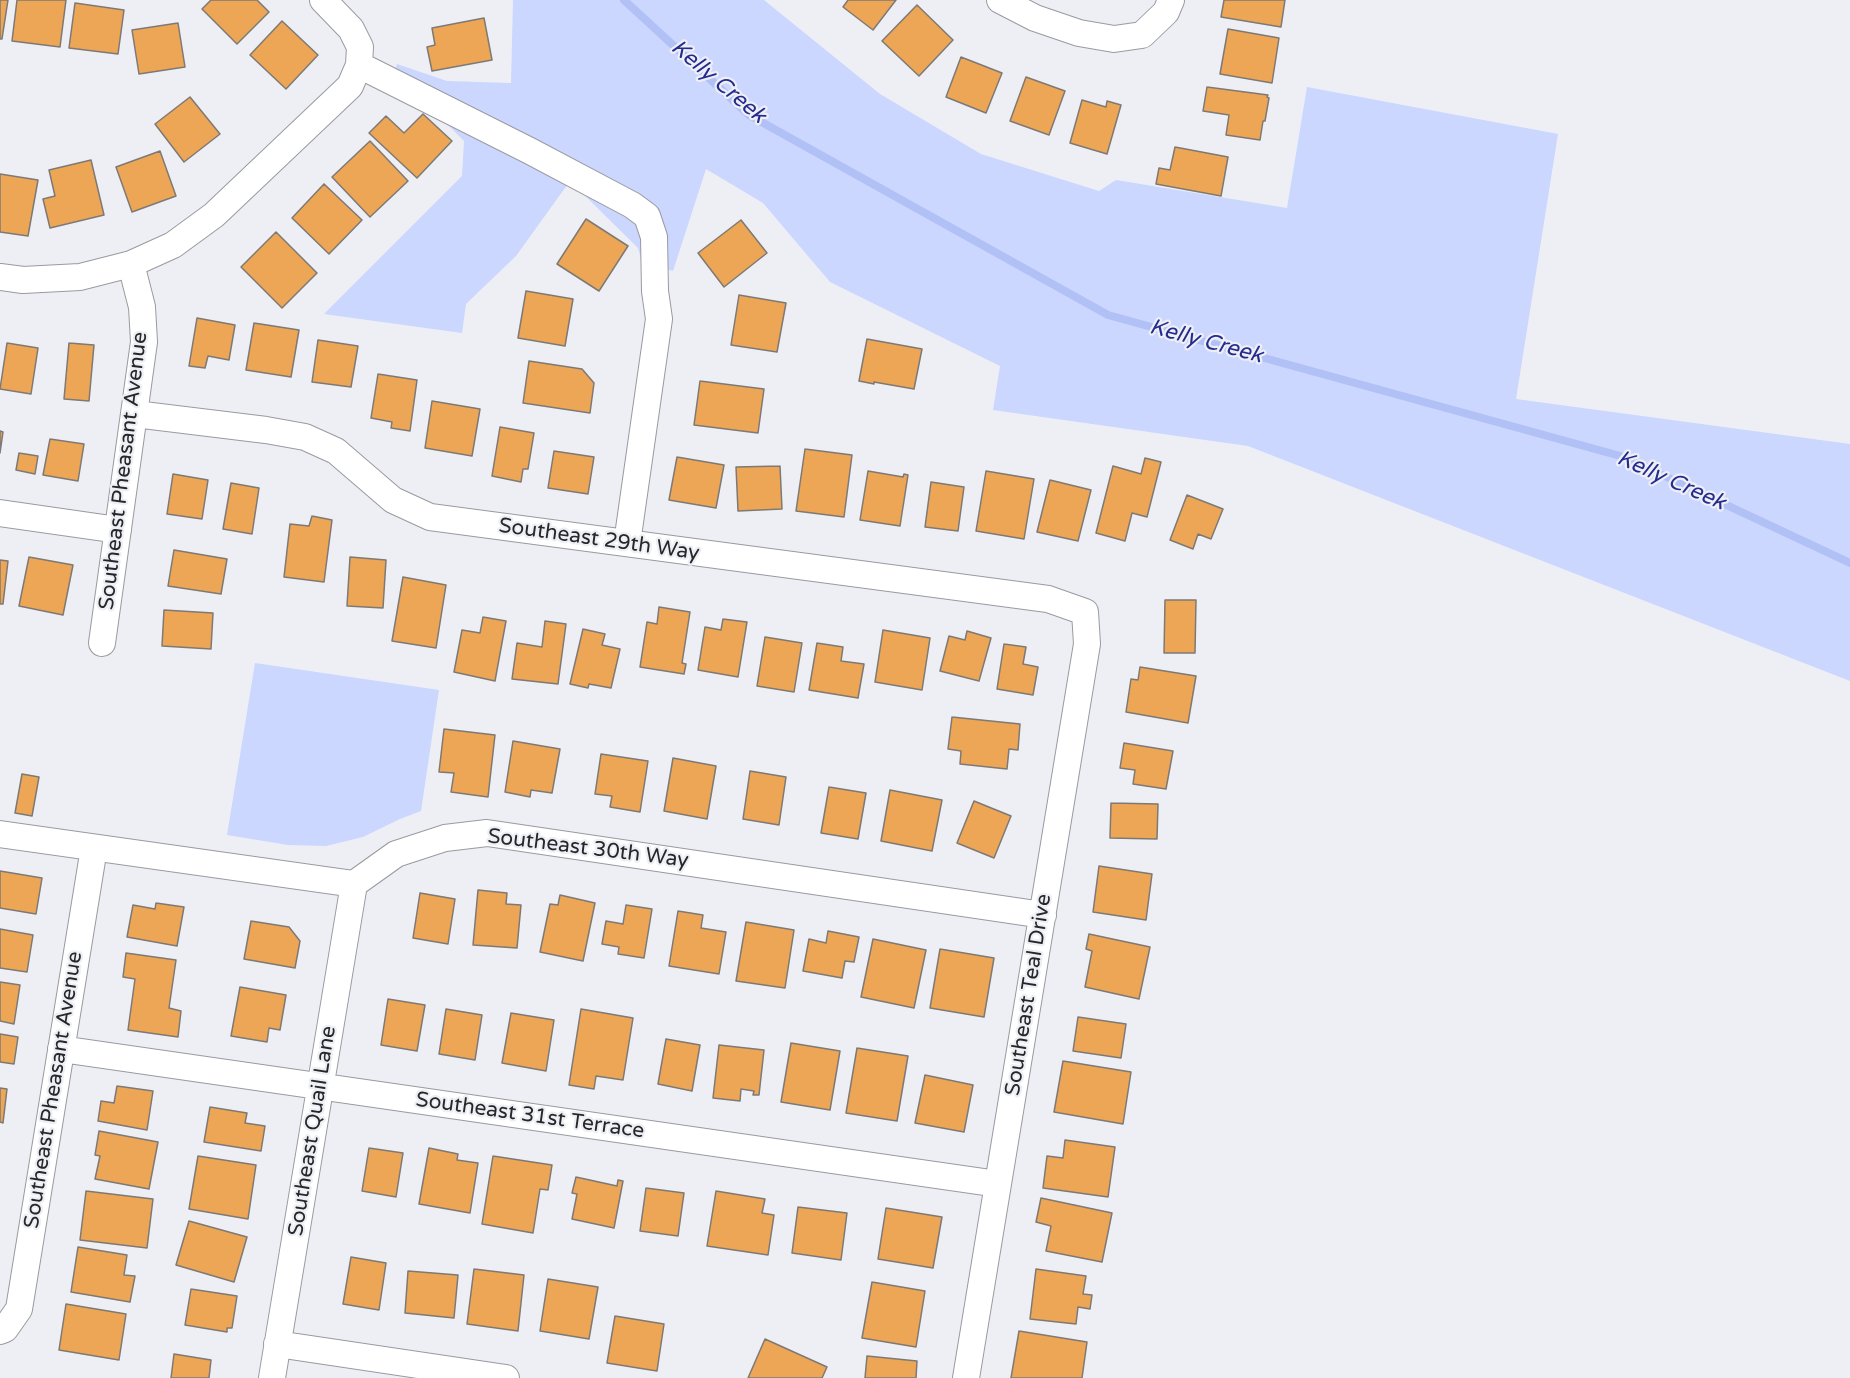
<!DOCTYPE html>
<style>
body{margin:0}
canvas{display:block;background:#edeff5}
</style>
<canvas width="1850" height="1378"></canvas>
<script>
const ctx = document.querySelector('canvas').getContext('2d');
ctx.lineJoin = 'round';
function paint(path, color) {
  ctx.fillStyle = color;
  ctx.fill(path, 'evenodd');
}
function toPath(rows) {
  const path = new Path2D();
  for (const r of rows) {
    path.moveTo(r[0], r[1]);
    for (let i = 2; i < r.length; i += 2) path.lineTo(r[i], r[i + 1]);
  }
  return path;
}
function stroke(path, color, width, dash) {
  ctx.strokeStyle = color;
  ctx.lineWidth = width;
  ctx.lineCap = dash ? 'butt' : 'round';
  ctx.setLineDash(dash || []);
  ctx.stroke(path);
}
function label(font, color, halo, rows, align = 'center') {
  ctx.font = font + ' "Varela Round",sans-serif';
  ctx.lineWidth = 4.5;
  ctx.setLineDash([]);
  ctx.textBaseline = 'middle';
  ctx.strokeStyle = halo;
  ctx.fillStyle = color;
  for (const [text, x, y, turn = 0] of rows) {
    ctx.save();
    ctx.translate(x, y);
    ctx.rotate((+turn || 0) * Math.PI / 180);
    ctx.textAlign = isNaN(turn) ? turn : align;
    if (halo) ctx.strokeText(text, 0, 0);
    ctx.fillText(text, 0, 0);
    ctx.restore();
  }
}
paint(toPath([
 [513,0,764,0,880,94,981,154,1099,191,1116,180,1287,208,1307,87,1558,134,1516,399,1850,444,1850,681,1248,446,993,410,1000,366,830,282,763,203,706,169,673,271,666,269,644,270,638,248,570,181,516,256,466,304,462,333,324,314,462,176,464,141,395,72,397,64,447,81,511,83],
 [255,663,439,690,421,811,400,819,363,837,326,846,288,845,227,835]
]), '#cbd7fe');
stroke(toPath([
 [624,0,749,115,1108,315,1624,457,1850,563]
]), '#b1c0f5', 8);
const building = toPath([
 [0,0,8,0,2,39,0,39,0,0],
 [17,0,66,0,60,47,12,41,17,0],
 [211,0,257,0,269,12,237,44,202,9,211,0],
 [848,0,896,0,873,30,843,7,848,0],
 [1224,0,1285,0,1281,27,1221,17,1224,0],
 [75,3,124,10,118,54,69,48,75,3],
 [917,5,953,40,919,76,882,41,917,5],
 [484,18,492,60,432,71,427,47,435,45,432,28,484,18],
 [282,21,318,55,286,89,250,55,282,21],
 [178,23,185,67,139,74,132,30,178,23],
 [1228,29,1279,38,1272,83,1220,74,1228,29],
 [961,57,1002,73,986,113,946,97,961,57],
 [1026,77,1065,91,1049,135,1010,121,1026,77],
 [1207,87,1268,95,1267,97,1269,98,1265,121,1263,121,1260,140,1226,135,1229,115,1203,111,1207,87],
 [190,97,220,134,184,162,155,124,190,97],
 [1082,100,1106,107,1107,101,1121,105,1107,154,1070,143,1082,100],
 [423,114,452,141,417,178,369,133,386,116,404,133,423,114],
 [370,141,408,181,370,217,332,177,370,141],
 [1175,147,1228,157,1221,196,1156,184,1159,168,1170,170,1175,147],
 [160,151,176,196,132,212,116,167,160,151],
 [91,160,104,215,50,228,43,199,55,196,49,170,91,160],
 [0,174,38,180,28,236,0,232,0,174],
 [324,184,362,220,329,254,292,218,324,184],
 [586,219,628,246,599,291,557,264,586,219],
 [741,220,767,253,724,287,698,253,741,220],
 [276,232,317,273,282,308,241,267,276,232],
 [526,291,573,299,565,346,518,338,526,291],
 [739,295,786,303,777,352,731,345,739,295],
 [197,318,235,325,229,360,208,356,205,368,189,366,197,318],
 [254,323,299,330,291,377,246,370,254,323],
 [867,339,922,349,914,389,874,382,874,384,859,381,867,339],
 [318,340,358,346,351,387,312,382,318,340],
 [7,343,38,348,31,394,0,389,7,343],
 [69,343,94,345,89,401,64,399,69,343],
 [529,361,582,369,594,383,590,413,523,403,529,361],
 [378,374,417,380,410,431,391,428,392,422,371,418,378,374],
 [700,381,764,389,758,433,694,425,700,381],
 [432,401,480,409,472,456,425,448,432,401],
 [500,427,534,433,528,469,523,469,521,482,492,476,500,427],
 [0,431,3,432,0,453,0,431],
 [50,439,84,444,78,481,43,475,50,439],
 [805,449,852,455,844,517,796,511,805,449],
 [554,451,594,457,588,494,548,488,554,451],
 [19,453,38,456,35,474,16,470,19,453],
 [677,457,724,465,716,508,669,500,677,457],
 [1145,458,1161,462,1147,517,1132,513,1125,541,1096,533,1113,466,1141,474,1145,458],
 [780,466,782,509,738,511,736,467,780,466],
 [868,471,903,477,904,474,908,475,900,526,860,520,868,471],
 [986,471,1034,479,1024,539,976,531,986,471],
 [173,474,208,480,202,519,167,514,173,474],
 [1050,480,1091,490,1078,541,1037,532,1050,480],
 [931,482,964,487,958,531,925,527,931,482],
 [231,483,259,488,252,534,223,529,231,483],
 [1187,495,1223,509,1211,539,1198,534,1193,549,1170,540,1187,495],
 [312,516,332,520,324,582,284,577,290,524,309,526,312,516],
 [174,550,227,559,221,594,168,586,174,550],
 [29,557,73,565,63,615,19,606,29,557],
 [350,557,386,560,383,608,347,606,350,557],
 [0,560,8,561,3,604,0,604,0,560],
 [403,577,446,585,436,648,392,641,403,577],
 [1165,600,1196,600,1195,653,1164,653,1165,600],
 [659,607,690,612,682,663,686,664,684,674,640,667,647,622,657,624,659,607],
 [164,610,213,613,211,649,162,646,164,610],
 [483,617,506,621,495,681,454,672,462,630,480,633,483,617],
 [723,619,747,622,738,677,698,670,705,627,721,630,723,619],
 [545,621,566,624,558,684,512,679,517,643,542,647,545,621],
 [583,629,605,634,602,645,620,649,611,688,589,684,588,688,570,684,583,629],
 [883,630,930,638,922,690,875,682,883,630],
 [967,631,991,638,979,681,940,671,949,636,965,640,967,631],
 [765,637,802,643,794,692,757,686,765,637],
 [817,643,843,647,841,661,864,664,858,698,809,690,817,643],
 [1004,644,1026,647,1023,664,1038,667,1033,695,997,689,1004,644],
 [1140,667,1196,676,1188,723,1126,712,1131,679,1138,680,1140,667],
 [952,717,1020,724,1018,750,1009,749,1007,769,960,764,961,751,948,749,952,717],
 [444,729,495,735,488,797,451,792,454,773,439,772,444,729],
 [513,741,560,749,552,793,531,790,530,797,505,792,513,741],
 [1124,743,1173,751,1166,789,1133,784,1135,770,1120,768,1124,743],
 [601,754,648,761,640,812,610,807,612,796,595,794,601,754],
 [673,758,716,766,707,819,664,811,673,758],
 [750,771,786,777,779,825,743,819,750,771],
 [22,774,39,777,32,816,15,813,22,774],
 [829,787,866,793,858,839,821,833,829,787],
 [890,790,942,800,932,851,881,841,890,790],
 [974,801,1011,816,994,858,957,843,974,801],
 [1111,803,1158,804,1157,839,1110,838,1111,803],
 [1099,866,1152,874,1146,920,1093,912,1099,866],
 [0,871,42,878,36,914,0,908,0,871],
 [478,890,507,893,506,904,521,905,517,948,473,945,478,890],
 [420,893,455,899,448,944,413,938,420,893],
 [560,895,595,903,583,961,540,952,550,904,558,905,560,895],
 [156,903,184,907,177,946,127,937,133,905,155,909,156,903],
 [626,905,652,909,644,958,618,954,619,947,602,944,606,921,623,924,626,905],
 [678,911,703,915,701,928,726,932,719,974,669,966,678,911],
 [251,921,289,927,300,941,295,968,244,959,251,921],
 [746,922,794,930,785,988,736,981,746,922],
 [0,929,33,935,27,972,0,968,0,929],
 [828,931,859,937,854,962,845,961,842,978,803,971,809,939,826,943,828,931],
 [1089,934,1150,947,1139,999,1085,987,1092,951,1086,949,1089,934],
 [873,939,926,950,914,1008,861,997,873,939],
 [940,949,994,958,984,1017,930,1008,940,949],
 [126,953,176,960,169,1008,181,1011,178,1037,128,1030,135,979,123,977,126,953],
 [0,982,20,985,14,1024,0,1021,0,982],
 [240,987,286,995,280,1030,269,1028,267,1042,231,1036,240,987],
 [388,999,425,1005,417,1051,381,1045,388,999],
 [446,1009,482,1015,475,1060,439,1054,446,1009],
 [581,1009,633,1018,623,1080,596,1076,594,1089,569,1085,581,1009],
 [511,1013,554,1020,546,1071,502,1063,511,1013],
 [1078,1017,1126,1024,1121,1058,1073,1051,1078,1017],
 [0,1034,18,1037,14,1064,0,1062,0,1034],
 [666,1039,700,1045,692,1091,658,1084,666,1039],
 [791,1043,840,1051,830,1110,781,1102,791,1043],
 [719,1045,764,1050,759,1095,753,1095,754,1091,741,1089,740,1101,713,1098,719,1045],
 [857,1048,908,1056,897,1121,846,1113,857,1048],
 [1063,1061,1131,1072,1123,1124,1054,1112,1063,1061],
 [925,1075,973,1085,964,1132,915,1123,925,1075],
 [117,1086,153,1091,147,1130,98,1121,101,1101,114,1103,117,1086],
 [0,1088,7,1089,3,1123,0,1122,0,1088],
 [210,1107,247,1113,245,1123,265,1126,261,1151,204,1142,210,1107],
 [99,1131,158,1142,149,1189,95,1179,100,1156,95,1155,99,1131],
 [1065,1140,1115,1147,1108,1197,1043,1188,1047,1156,1063,1158,1065,1140],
 [369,1148,403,1153,396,1197,362,1191,369,1148],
 [429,1148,458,1154,457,1160,478,1163,470,1213,419,1204,429,1148],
 [198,1156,256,1165,248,1219,189,1209,198,1156],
 [493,1156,552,1165,548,1190,540,1189,533,1233,482,1224,493,1156],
 [576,1177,617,1186,618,1180,623,1181,614,1228,572,1219,577,1194,572,1193,576,1177],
 [646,1188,684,1193,678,1236,640,1231,646,1188],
 [86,1191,153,1199,147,1248,80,1240,86,1191],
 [716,1191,765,1199,762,1213,774,1215,768,1255,707,1246,716,1191],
 [1041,1198,1112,1213,1102,1262,1046,1251,1051,1226,1036,1222,1041,1198],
 [798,1207,847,1213,841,1260,792,1253,798,1207],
 [886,1208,942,1217,933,1268,878,1259,886,1208],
 [189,1221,247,1237,234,1282,176,1265,189,1221],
 [78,1247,127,1255,124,1275,135,1276,130,1302,71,1292,78,1247],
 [351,1257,386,1263,379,1310,343,1304,351,1257],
 [474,1269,524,1275,518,1331,467,1324,474,1269],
 [1036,1269,1086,1276,1083,1294,1092,1295,1090,1309,1078,1307,1076,1324,1030,1319,1036,1269],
 [408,1271,458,1275,454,1318,405,1313,408,1271],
 [548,1279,598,1287,589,1339,540,1331,548,1279],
 [872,1282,925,1291,916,1347,862,1338,872,1282],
 [191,1289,237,1296,232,1328,227,1328,227,1332,185,1325,191,1289],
 [66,1304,126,1314,119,1360,59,1350,66,1304],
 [615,1316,664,1324,657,1371,607,1363,615,1316],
 [1019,1331,1087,1342,1082,1378,1011,1378,1019,1331],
 [765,1339,827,1367,822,1378,748,1378,765,1339],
 [174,1354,211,1360,209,1378,171,1378,174,1354],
 [867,1356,917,1361,916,1378,865,1378,867,1356]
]);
paint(building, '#eda655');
stroke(building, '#7e7975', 1.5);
const minor = toPath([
 [1000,0,1035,18,1079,33,1114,39,1142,35,1166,12,1171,0],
 [359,65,530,151,632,205,647,216,654,237,655,291,659,319,627,543],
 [0,277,23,280,80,277,131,264,173,245,214,215,350,86,359,65,360,47,351,29,323,0],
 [135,414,266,430,305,437,336,451,393,500,430,517,1048,599,1085,612,1087,644,966,1378],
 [0,513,118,530],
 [102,643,144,342,142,307,131,264],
 [0,834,354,884,396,854,445,838,487,833,1043,915],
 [61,1049,998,1184],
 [0,1331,5,1329,19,1309,94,848],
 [277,1344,506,1378],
 [272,1378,354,884]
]);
stroke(minor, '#999ba0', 28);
stroke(minor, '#fff', 26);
label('21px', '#262729', '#edeff5', [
 ["Southeast Pheasant Avenue",124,471,-83],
 ["Southeast 29th Way",599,540,8],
 ["Southeast 30th Way",588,849,7],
 ["Southeast Teal Drive",1029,995,-81],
 ["Southeast Pheasant Avenue",54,1090,-81],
 ["Southeast 31st Terrace",530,1116,8],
 ["Southeast Quail Lane",313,1131,-81]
]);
label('italic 22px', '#252c8e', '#edeff5', [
 ["Kelly Creek",718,82,40],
 ["Kelly Creek",1206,342,15],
 ["Kelly Creek",1671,481,24]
]);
</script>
